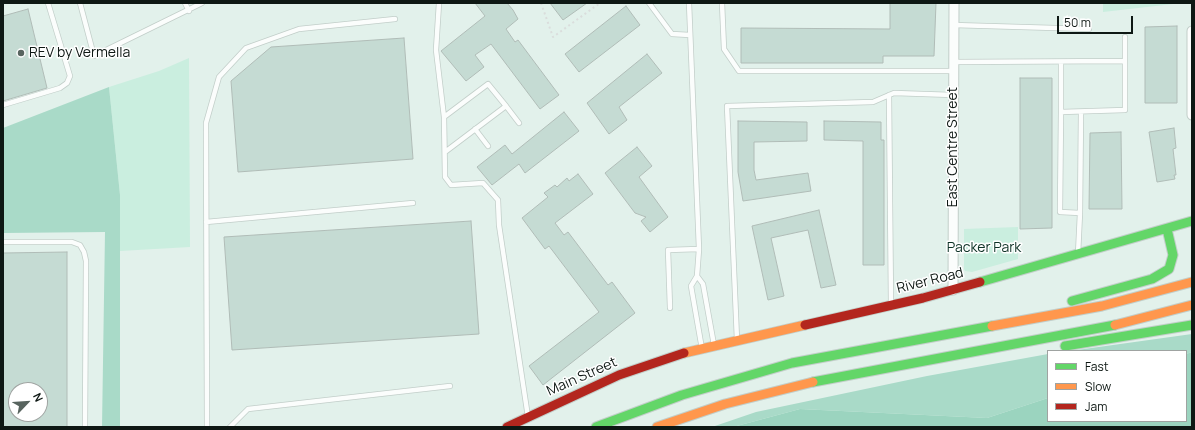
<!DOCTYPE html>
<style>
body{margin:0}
#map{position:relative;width:1195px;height:430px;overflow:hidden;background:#e2f1eb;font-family:Manrope,sans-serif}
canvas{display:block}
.frame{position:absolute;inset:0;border:4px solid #0e1814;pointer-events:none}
.legend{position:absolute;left:1047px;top:350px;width:140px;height:72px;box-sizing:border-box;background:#fff;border:1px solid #9fa3a1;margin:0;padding:5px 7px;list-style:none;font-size:12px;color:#0e1814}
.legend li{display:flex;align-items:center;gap:8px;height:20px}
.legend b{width:20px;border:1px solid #9fa3a1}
.north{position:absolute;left:8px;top:382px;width:40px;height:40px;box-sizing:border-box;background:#fff;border:1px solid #9fa3a1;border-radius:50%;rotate:65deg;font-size:11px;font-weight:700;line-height:16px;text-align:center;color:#0e1814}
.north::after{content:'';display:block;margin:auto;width:14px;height:18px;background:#58645f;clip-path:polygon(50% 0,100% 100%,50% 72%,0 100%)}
.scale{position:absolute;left:1057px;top:16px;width:76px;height:18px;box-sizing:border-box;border:2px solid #0e1814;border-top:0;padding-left:5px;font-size:12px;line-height:14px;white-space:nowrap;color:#0e1814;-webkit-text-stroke:3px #fff;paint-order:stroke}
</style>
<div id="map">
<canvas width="1195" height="430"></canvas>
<div class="frame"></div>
<ul class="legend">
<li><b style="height:5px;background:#63d668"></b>Fast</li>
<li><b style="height:5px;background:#ff974d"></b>Slow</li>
<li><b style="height:5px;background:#b3261e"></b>Jam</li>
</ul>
<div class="north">N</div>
<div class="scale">50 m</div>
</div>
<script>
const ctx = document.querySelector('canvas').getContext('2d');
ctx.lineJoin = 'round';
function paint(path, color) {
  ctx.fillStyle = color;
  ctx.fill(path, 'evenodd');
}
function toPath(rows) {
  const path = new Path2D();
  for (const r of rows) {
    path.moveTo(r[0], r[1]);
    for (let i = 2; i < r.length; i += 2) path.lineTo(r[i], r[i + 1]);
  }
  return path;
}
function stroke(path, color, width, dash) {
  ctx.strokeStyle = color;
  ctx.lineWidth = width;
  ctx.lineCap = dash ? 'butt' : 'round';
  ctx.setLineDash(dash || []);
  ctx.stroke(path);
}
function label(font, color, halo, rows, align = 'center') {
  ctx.font = font + ' Manrope,sans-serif';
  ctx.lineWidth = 3;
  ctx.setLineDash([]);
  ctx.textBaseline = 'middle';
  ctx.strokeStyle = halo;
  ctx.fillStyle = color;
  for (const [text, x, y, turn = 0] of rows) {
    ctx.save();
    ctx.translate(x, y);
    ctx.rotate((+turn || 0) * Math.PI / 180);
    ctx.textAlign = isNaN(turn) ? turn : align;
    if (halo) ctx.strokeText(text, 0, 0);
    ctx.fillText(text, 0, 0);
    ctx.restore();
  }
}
paint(toPath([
 [1103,3,1182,3,1103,12],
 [189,58,190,247,120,251,120,195,109,87,159,71],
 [1018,227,1018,259,972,272,965,271,964,269,964,229]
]), '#caeedf');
paint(toPath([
 [109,87,120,195,120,427,102,427,105,232,3,233,3,128],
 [1192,334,1192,352,1186,354,1186,351,1070,351],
 [1048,354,1048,398,987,418,800,409,733,427,712,427,756,412,927,376]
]), '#a9dac8');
paint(toPath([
 [1192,352,1192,427,733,427,800,409,987,418,1048,398,1048,421,1186,421,1186,354]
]), '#9bd4bf');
const building = toPath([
 [475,3,507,3,513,10,518,19,506,29,515,42,518,40,559,95,540,109,491,44,475,55,484,67,466,81,441,51,485,16,475,3],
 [550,3,587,3,563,20,550,3],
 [890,3,936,3,934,56,883,56,883,63,741,63,741,28,890,29,890,3],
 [626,6,640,25,579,72,565,54,626,6],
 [28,9,47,88,3,101,3,16,28,9],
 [1177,26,1177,103,1145,103,1145,27,1177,26],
 [404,38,413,159,238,172,231,81,271,47,404,38],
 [647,54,662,73,619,107,627,120,609,134,587,103,647,54],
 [1020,78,1052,78,1052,228,1020,229,1020,78],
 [564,112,579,131,525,173,519,164,492,185,477,167,505,145,512,154,564,112],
 [738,121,807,122,807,141,754,142,754,170,756,180,808,173,811,191,743,201,738,172,738,121],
 [824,121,881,122,881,140,884,140,884,265,863,265,863,141,824,140,824,121],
 [1174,128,1176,148,1173,149,1176,175,1174,175,1175,179,1157,182,1149,132,1174,128],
 [1121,132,1122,209,1089,209,1090,133,1121,132],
 [637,147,652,166,639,177,668,217,650,232,641,221,646,217,635,213,605,173,637,147],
 [578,174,593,194,555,223,564,235,568,232,608,285,612,282,635,313,543,385,529,366,599,312,549,246,545,249,522,218,548,197,544,193,555,185,557,187,567,178,569,181,578,174],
 [819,210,836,285,821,288,808,230,771,238,784,296,768,300,752,226,819,210],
 [471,221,479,334,232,350,224,237,471,221],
 [67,252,67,427,3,427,3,253,67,252],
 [16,390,40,390,40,414,16,414,16,390]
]);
paint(building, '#c5dbd3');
stroke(building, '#b0bcb7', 1);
const lane = toPath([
 [80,3,94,56,202,3],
 [185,3,189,11],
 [439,3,436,50,444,117,445,177,451,185,483,183,498,200,499,225,528,417],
 [649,3,672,34,690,35],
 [689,3,699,249,697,276,691,286,702,349],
 [722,3,724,49,739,71,953,71],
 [953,25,1089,29],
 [1125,61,1125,37],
 [953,62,1125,61,1125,110,1061,112,1060,212,1080,213,1078,254],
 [1061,62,1061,112],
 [889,95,891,305],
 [3,105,60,88,67,83,70,76,48,3],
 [506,106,519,123],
 [444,117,488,84,506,106,445,152],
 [475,129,488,146],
 [1080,213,1081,112],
 [206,222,413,203],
 [3,242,72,242,80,245,84,252,86,261,85,427],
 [697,276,703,284,714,345],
 [670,308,668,250,699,249],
 [737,340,727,106,873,102,894,93,953,95],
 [207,427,206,123,219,77,246,48,299,29,395,19],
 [230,427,248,409,450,386]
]);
const street = toPath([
 [1192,31,1192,115],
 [953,290,954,3]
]);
const fast = toPath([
 [980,282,1192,221],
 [1072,301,1152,279,1169,269,1173,255,1167,229],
 [1065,346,1192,325],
 [813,382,1115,325],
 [596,427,682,395,792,363,992,326]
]);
const slow = toPath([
 [1115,325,1192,305],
 [992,326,1102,306,1192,282],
 [684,353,805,325],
 [657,427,725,404,813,382]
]);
const jam = toPath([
 [805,325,923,298,980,282],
 [507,427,619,375,684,353]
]);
stroke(lane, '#c2cec9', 6);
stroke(street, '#c2cec9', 11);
stroke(fast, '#c2cec9', 11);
stroke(slow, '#c2cec9', 11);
stroke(jam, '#c2cec9', 11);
stroke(toPath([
 [541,3,553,37,600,3]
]), '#dadddc', 2, [2, 3]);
stroke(lane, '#fbfdfc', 4.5);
stroke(street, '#fbfdfc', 9);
stroke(fast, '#63d668', 9);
stroke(slow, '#ff974d', 9);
stroke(jam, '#b3261e', 9);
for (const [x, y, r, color] of [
 [21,53,4,"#58645f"]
]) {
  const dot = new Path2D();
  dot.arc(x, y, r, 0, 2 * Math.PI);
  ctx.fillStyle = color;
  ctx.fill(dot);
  stroke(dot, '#fff', 1.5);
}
label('14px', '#0e1814', '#fff', [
 ["REV by Vermella",29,53]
], 'left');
label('14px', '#0e1814', '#fff', [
 ["East Centre Street",953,147,-90],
 ["River Road",930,281,-14],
 ["Main Street",582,377,-24]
]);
label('14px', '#0e3226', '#fff', [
 ["Packer Park",984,248]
]);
</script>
